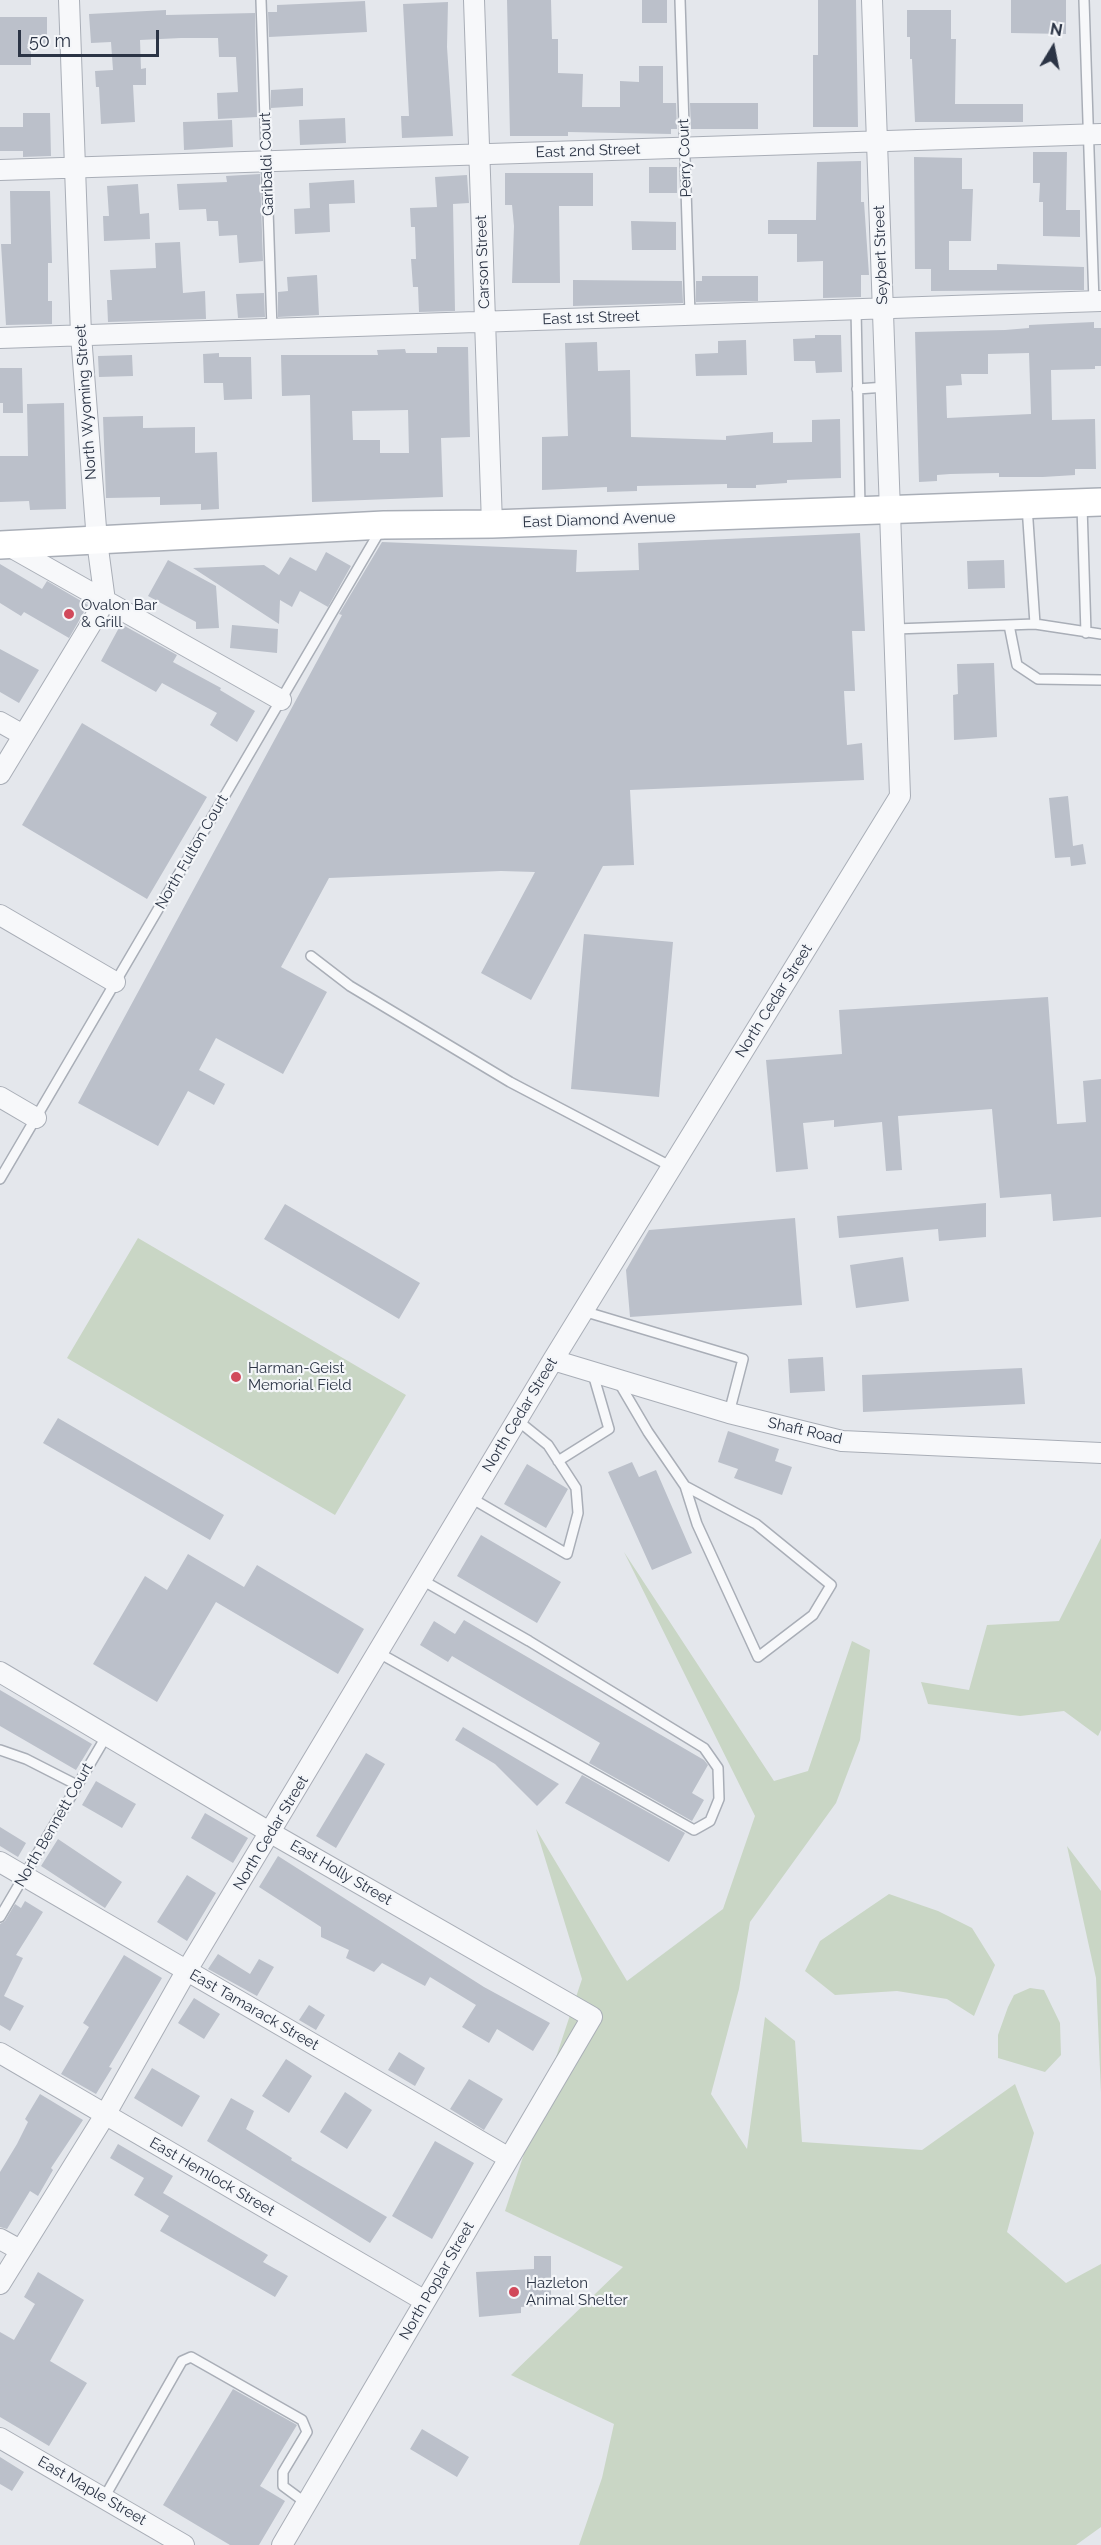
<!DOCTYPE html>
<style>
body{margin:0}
#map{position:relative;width:1101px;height:2545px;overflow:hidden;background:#e4e7ec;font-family:Raleway,sans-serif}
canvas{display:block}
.north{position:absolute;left:1023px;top:18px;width:60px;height:60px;-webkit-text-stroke:4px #f4f6f9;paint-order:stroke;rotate:10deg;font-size:16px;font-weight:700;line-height:24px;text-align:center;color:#2b3445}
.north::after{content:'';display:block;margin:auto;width:21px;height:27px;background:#2b3445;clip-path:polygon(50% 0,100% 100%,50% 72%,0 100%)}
.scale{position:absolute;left:18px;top:30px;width:141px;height:27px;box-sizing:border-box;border:3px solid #2b3445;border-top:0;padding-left:8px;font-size:18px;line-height:21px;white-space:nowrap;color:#2b3445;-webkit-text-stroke:4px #f4f6f9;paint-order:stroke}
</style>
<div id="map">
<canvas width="1101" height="2545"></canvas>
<div class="north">N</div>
<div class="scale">50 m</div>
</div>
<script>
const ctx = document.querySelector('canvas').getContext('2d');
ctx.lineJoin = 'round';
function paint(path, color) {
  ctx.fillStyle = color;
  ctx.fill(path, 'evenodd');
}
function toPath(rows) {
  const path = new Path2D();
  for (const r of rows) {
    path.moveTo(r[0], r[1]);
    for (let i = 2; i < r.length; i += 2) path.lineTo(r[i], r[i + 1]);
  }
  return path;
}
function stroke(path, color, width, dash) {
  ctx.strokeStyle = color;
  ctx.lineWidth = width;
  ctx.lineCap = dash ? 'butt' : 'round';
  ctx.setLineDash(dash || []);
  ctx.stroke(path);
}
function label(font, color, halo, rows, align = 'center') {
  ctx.font = font + ' Raleway,sans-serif';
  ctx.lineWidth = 4.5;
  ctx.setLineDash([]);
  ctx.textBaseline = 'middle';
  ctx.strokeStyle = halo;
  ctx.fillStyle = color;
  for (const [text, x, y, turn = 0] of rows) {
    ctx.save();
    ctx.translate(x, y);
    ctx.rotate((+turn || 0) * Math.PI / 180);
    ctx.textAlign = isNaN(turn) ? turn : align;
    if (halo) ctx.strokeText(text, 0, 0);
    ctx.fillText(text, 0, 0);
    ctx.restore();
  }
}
paint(toPath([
 [138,1238,406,1395,335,1515,67,1358],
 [1101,1538,1101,1730,1098,1736,1064,1711,1020,1716,928,1704,921,1682,969,1690,987,1625,1059,1621],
 [624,1552,774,1781,808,1771,852,1641,870,1650,860,1740,836,1803,750,1922,739,1989,711,2094,747,2149,765,2017,795,2041,802,2142,922,2150,1015,2084,1034,2133,1007,2232,1066,2283,1101,2264,1101,2527,1076,2545,579,2545,602,2478,614,2424,511,2375,623,2267,505,2211,582,1979,536,1829,627,1981,723,1909,755,1816],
 [1067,1846,1101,1891,1101,2093,1096,1978],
 [889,1894,938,1911,972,1928,995,1965,974,2016,947,1999,897,1991,835,1995,805,1971,820,1941],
 [1030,1988,1044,1990,1060,2023,1061,2055,1045,2072,998,2058,998,2035,1008,2007,1014,1995]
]), '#c9d6c5');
paint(toPath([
 [507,0,551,0,552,39,558,39,558,73,583,74,582,107,620,107,620,81,639,82,639,66,663,66,663,103,676,103,677,129,671,129,671,134,568,132,568,136,510,136],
 [642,0,667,0,667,23,642,23],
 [818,0,856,0,858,127,813,127,813,55,818,55],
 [1011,0,1066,0,1066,34,1011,33],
 [365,1,367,32,269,37,268,12,277,12,277,5],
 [448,2,447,47,453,136,402,138,401,116,409,116,403,4],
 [166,10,166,15,255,13,257,117,218,119,217,93,238,92,236,57,219,57,218,38,181,38,140,40,141,69,146,68,146,85,133,85,135,122,101,124,99,87,96,87,95,71,113,70,111,42,91,43,89,14],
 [907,10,951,10,951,39,956,39,955,104,1023,104,1023,122,915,122,912,59,910,59,910,37,907,37],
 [0,17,47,17,47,45,31,45,31,65,0,65],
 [303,88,303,106,271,108,271,90],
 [690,103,758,103,758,129,691,129],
 [23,113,50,113,51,156,23,157,23,151,0,151,0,127,23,127],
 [345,118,346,143,300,145,299,120],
 [232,120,233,147,184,150,183,122],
 [1033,152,1067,152,1066,210,1080,210,1080,237,1043,236,1043,202,1039,202,1040,183,1033,183],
 [914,157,962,158,962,189,973,189,971,241,949,241,949,270,997,270,997,264,1084,267,1084,290,931,291,931,269,915,269],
 [861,161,861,202,864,202,869,275,861,275,861,297,823,298,823,261,797,262,797,234,768,234,768,220,816,220,817,162],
 [649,167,677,167,677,193,649,193],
 [505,173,593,173,593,206,559,206,560,283,512,283,514,226,512,205,505,205],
 [260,174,263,261,239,263,237,235,219,236,218,221,207,221,206,209,179,210,177,184,227,182,226,176],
 [467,175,469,203,453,204,455,311,419,312,418,287,413,287,411,259,416,259,415,227,411,227,410,208,437,207,435,177],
 [354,180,355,203,329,204,330,232,295,234,294,209,310,208,309,183],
 [138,184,140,214,149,213,150,239,104,241,103,216,109,216,107,186],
 [10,191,50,191,52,263,48,263,48,301,52,301,52,324,6,325,1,244,11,244],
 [631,221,676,222,676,250,632,250],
 [180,242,183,293,205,291,206,319,108,322,107,300,112,300,110,270,156,268,155,243],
 [317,275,319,315,278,317,278,292,288,291,287,277],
 [702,276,758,276,758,301,696,302,696,281,702,281],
 [573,280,682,281,683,303,573,306],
 [264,293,265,317,238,318,236,294],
 [1094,322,1094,328,1101,328,1101,366,1095,366,1095,369,1051,370,1052,420,1095,419,1096,469,1075,469,1075,475,1043,477,999,477,999,473,950,474,937,475,937,481,919,482,915,332,1005,330,1029,328,1029,325],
 [1029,353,1031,414,947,418,946,386,962,385,961,374,988,374,988,354],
 [815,335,841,335,842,372,816,373,815,361,794,361,793,339,815,338],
 [746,340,747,375,696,376,695,354,718,353,718,341],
 [597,342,598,371,630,370,631,437,726,440,726,436,773,432,773,443,812,442,812,420,840,419,841,478,787,480,787,483,756,485,756,488,727,488,727,484,637,486,637,491,607,492,607,487,542,490,542,437,568,436,565,343],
 [437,347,468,347,470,437,441,438,443,497,312,502,310,395,282,396,281,355,378,355,377,350,405,349,406,353,437,353],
 [408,410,409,453,380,453,380,440,353,440,352,411],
 [219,353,219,357,251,357,252,399,224,400,223,383,204,383,203,354],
 [132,355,133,376,99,377,98,356],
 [0,368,22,368,23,413,3,413,3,403,0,403],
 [64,403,66,509,30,510,29,501,0,502,0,456,28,456,27,404],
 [143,416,143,428,195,427,195,453,217,452,219,509,201,510,201,504,160,505,160,497,106,498,103,417],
 [860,533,865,631,852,631,855,691,844,691,847,745,862,743,864,780,630,790,634,865,603,866,531,1000,481,973,535,872,501,871,329,878,281,967,327,992,283,1074,216,1038,199,1070,225,1084,214,1105,188,1091,158,1146,78,1103,342,615,339,614,382,542,577,550,576,572,639,570,638,543],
 [326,552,351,566,328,607,300,591,292,607,280,600,279,624,193,568,264,565,279,575,290,557,316,571],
 [168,560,216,586,219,628,196,629,196,622,148,596],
 [1004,560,1005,588,968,589,967,561],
 [0,564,42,589,47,581,88,605,69,638,24,612,21,616,0,603],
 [121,624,177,655,173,662,221,688,220,690,255,711,237,742,210,725,217,713,162,683,156,692,101,661],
 [232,625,278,629,277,653,230,648],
 [0,649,39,670,19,703,0,692],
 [994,663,997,737,954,740,953,695,958,694,957,664],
 [82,723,207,797,147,899,22,825],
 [1068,796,1073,846,1083,844,1086,864,1071,866,1070,857,1055,858,1049,798],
 [584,934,673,942,659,1097,571,1089],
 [1048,997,1057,1124,1086,1122,1083,1081,1101,1079,1101,1217,1053,1221,1051,1194,1000,1198,992,1109,898,1116,902,1170,886,1171,882,1122,834,1127,834,1120,803,1123,808,1169,776,1172,766,1060,842,1054,839,1010],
 [986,1203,986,1237,939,1241,938,1229,839,1238,837,1216],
 [285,1204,420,1283,399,1319,264,1239],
 [795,1218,802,1305,630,1317,626,1270,649,1230],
 [903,1257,909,1301,856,1308,850,1265],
 [823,1357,825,1391,790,1393,788,1359],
 [1022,1368,1025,1404,863,1412,862,1375],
 [58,1418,224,1515,210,1540,43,1443],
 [728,1431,779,1449,775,1461,792,1467,782,1495,734,1478,738,1469,718,1462],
 [632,1462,639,1477,656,1470,692,1553,652,1570,608,1472],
 [527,1464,568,1489,546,1528,504,1504],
 [481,1535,561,1582,537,1623,457,1576],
 [188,1554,244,1587,257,1565,364,1629,338,1674,216,1602,157,1702,93,1664,145,1576,167,1590],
 [464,1620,704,1760,708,1765,692,1793,704,1800,692,1821,589,1763,600,1743,452,1656,448,1662,420,1645,434,1621,455,1634],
 [0,1690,92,1744,76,1770,0,1726],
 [463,1727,559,1784,537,1806,495,1764,455,1740],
 [366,1753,385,1764,336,1848,316,1836],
 [582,1775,685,1833,669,1862,565,1803],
 [96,1781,136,1804,122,1828,82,1805],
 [205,1813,248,1838,233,1863,191,1838],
 [0,1827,26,1843,18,1857,0,1846],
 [58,1839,122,1882,105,1908,41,1866],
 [278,1856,484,1987,550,2023,533,2051,497,2029,489,2043,462,2027,476,2005,430,1977,425,1986,382,1963,374,1972,346,1958,349,1950,321,1937,321,1927,259,1887],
 [187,1875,216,1893,187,1941,157,1922],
 [25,1901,43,1912,16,1955,23,1958,4,1996,24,2006,10,2031,0,2025,0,1924,5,1921,15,1904,21,1908],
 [218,1954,250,1974,259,1959,274,1967,257,1996,208,1969],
 [124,1955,162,1978,109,2067,112,2068,96,2094,61,2074,89,2027,83,2023],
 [194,1998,220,2014,204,2039,178,2023],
 [309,2005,325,2015,316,2030,299,2020],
 [399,2052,425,2068,415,2086,388,2070],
 [286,2059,312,2076,289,2113,262,2096],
 [152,2068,200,2096,182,2127,134,2098],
 [469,2079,503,2099,484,2130,450,2109],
 [345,2092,372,2110,347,2149,320,2132],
 [40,2094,83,2120,51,2168,53,2170,38,2196,30,2191,7,2229,0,2227,0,2172,17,2144,28,2122,25,2119],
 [231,2098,254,2111,246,2129,292,2158,291,2160,387,2217,370,2243,207,2141],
 [435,2141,474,2163,432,2239,392,2216],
 [118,2144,173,2176,163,2193,268,2255,263,2262,288,2276,275,2297,160,2231,169,2216,134,2195,144,2178,110,2158],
 [534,2256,551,2256,551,2305,521,2307,521,2313,479,2317,476,2272,534,2269],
 [38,2272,84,2300,50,2361,87,2383,49,2446,0,2417,0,2332,14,2340,35,2304,24,2297],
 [233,2389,297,2425,260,2486,285,2501,259,2545,230,2545,163,2505],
 [422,2429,469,2457,457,2477,410,2449],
 [0,2457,24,2472,12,2491,0,2484]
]), '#bbc0ca');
const lane = toPath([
 [261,0,272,329],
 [680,0,690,315],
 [1084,0,1094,302],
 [856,309,860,508],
 [857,389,886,387],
 [1027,506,1035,624],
 [1082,506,1086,633],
 [1009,625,1017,665,1038,679,1101,680],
 [895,629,1035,624,1101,634],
 [311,956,350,986,510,1082,672,1167],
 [0,1179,381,529],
 [583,1311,743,1359,729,1413],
 [618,1381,648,1432,685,1486,756,1524,831,1585,813,1615,758,1657,697,1524,685,1486],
 [558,1461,609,1429,593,1374],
 [471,1498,567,1554,578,1513,576,1488,548,1445,517,1420],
 [379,1653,694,1830,710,1821,719,1799,718,1768,704,1748,529,1641,422,1580],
 [0,1750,26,1759,77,1785],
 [0,1917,107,1735],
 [104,2498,182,2361,191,2357,302,2420,307,2432,283,2472,283,2486,306,2503]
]);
const street = toPath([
 [474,0,492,524],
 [0,170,1101,134],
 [0,338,1101,301],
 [7,545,281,700],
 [0,722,23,735],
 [0,774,105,601,97,541,81,335,69,0],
 [0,915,115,982],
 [0,1097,36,1118],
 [553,1360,729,1413,842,1441,1101,1453],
 [0,1672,271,1833,592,2017,282,2545],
 [0,1862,509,2158],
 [0,2053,425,2301],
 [0,2239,20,2250],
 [0,2284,105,2115,187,1970,553,1360,900,796,872,0],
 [0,2438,184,2545]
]);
const secondary = toPath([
 [0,545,384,525,492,524,1101,502]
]);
stroke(lane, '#a9aeb7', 12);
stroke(street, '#a9aeb7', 22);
stroke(secondary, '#a9aeb7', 30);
stroke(lane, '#f7f8fa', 9);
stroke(street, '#f7f8fa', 20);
stroke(secondary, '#fff', 27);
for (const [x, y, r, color] of [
 [69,614,6,"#d1495b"],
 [236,1377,6,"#d1495b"],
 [514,2292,6,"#d1495b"]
]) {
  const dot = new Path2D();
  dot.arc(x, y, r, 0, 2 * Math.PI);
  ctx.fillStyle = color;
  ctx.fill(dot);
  stroke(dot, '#f4f6f9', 2);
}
label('15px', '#2b3445', '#f4f6f9', [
 ["East 2nd Street",588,151,-2],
 ["Perry Court",685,158,-92],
 ["Garibaldi Court",267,164,-92],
 ["Seybert Street",881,255,-92],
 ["Carson Street",483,262,-92],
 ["East 1st Street",591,318,-2],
 ["North Wyoming Street",86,402,-94],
 ["East Diamond Avenue",599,520,-2],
 ["North Fulton Court",192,852,-60],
 ["North Cedar Street",774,1001,-58],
 ["North Cedar Street",520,1415,-59],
 ["Shaft Road",805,1431,13],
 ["North Bennett Court",54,1825,-60],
 ["North Cedar Street",271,1833,-59],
 ["East Holly Street",341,1873,30],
 ["East Tamarack Street",254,2010,30],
 ["East Hemlock Street",212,2177,30],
 ["North Poplar Street",437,2281,-60],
 ["East Maple Street",92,2491,30]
]);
label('15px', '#2b3445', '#f4f6f9', [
 ["Ovalon Bar",81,605],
 ["& Grill",81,622],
 ["Harman-Geist",248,1368],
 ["Memorial Field",248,1385],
 ["Hazleton",526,2283],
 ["Animal Shelter",526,2300]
], 'left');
</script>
